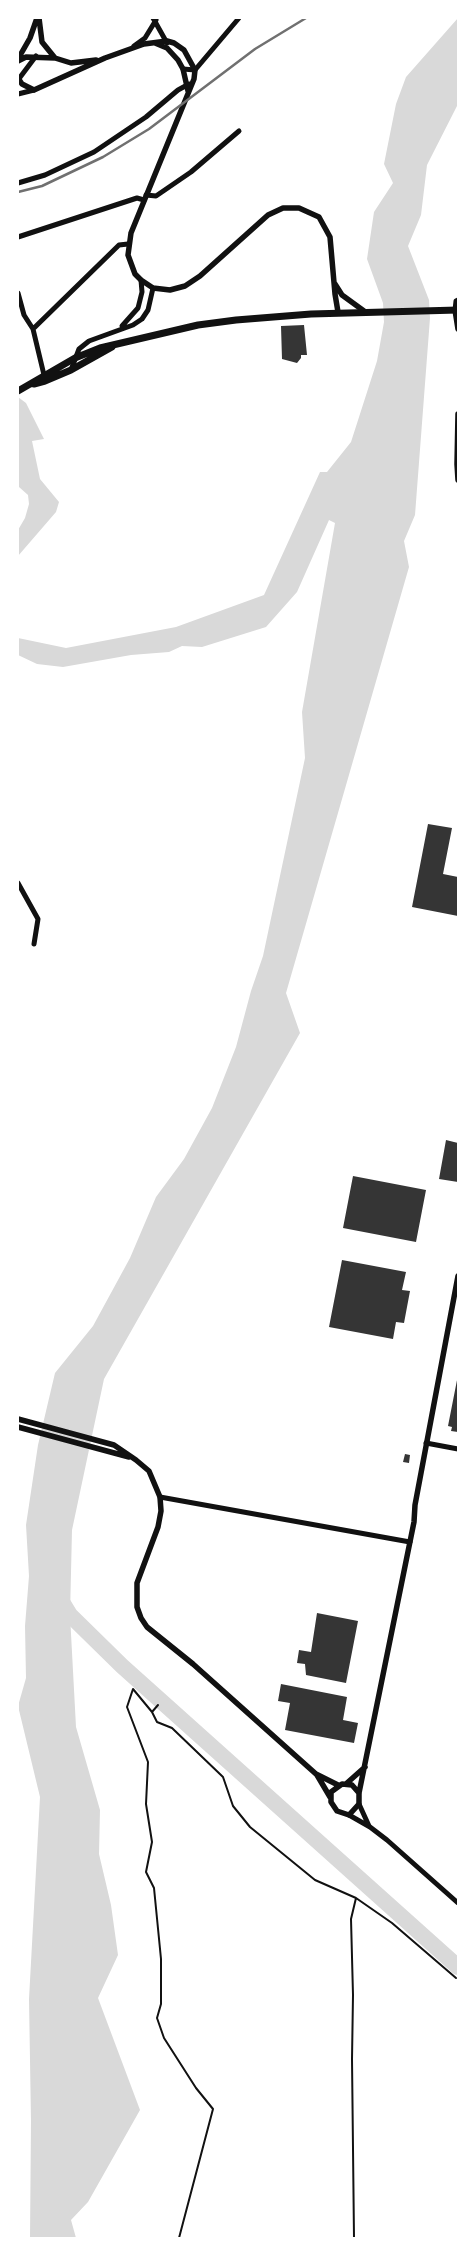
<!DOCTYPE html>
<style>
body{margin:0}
#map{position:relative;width:476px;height:2256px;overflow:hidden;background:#fff;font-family:"Asap Condensed",sans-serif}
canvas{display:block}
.frame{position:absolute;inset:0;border:19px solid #fff;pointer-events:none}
</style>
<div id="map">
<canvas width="476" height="2256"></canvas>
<div class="frame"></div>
</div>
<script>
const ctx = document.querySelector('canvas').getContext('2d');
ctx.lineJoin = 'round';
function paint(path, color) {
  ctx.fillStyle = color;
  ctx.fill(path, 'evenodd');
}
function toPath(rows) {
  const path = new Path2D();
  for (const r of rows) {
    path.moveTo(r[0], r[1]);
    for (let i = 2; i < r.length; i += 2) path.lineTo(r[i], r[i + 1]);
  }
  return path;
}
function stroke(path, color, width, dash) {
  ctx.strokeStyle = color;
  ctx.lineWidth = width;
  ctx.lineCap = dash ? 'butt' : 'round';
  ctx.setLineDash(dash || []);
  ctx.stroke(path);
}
paint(toPath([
 [458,18,458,104,427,165,421,215,408,246,429,300,430,318,415,515,404,541,409,567,286,993,300,1033,104,1379,72,1530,70,1615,76,1727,100,1810,99,1854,111,1905,118,1955,98,1998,140,2110,88,2202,71,2220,76,2238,30,2238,31,2121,29,1999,40,1797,18,1706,26,1678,25,1626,29,1576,26,1525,38,1445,55,1373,93,1326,130,1258,156,1197,184,1159,212,1108,236,1047,251,991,263,956,305,758,302,712,335,523,329,520,297,592,266,627,202,647,182,646,169,652,131,655,63,667,37,664,18,655,18,638,66,648,176,627,264,595,320,472,327,472,351,442,377,361,384,322,383,303,367,259,374,212,393,183,384,164,396,104,406,77],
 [18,397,26,403,44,439,32,441,40,479,59,502,56,512,18,556,18,530,25,518,29,504,28,495,19,487,18,482]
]), '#d9d9d9');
stroke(toPath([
 [59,1597,70,1615,122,1666,458,1967]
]), '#d9d9d9', 16);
paint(toPath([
 [304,325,307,355,301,355,301,358,297,363,282,359,281,326],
 [428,824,452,828,443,874,458,877,458,916,412,907],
 [446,1140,458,1143,458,1182,439,1179],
 [353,1176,426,1190,416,1242,343,1228],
 [342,1260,406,1272,402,1290,410,1291,404,1323,396,1322,393,1339,329,1327],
 [458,1375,458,1432,451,1431,452,1427,448,1426],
 [405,1454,410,1455,409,1463,403,1462],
 [317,1613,358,1621,346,1683,306,1675,305,1664,297,1663,299,1650,311,1652],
 [281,1684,347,1697,343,1720,358,1723,354,1743,285,1730,290,1703,278,1701]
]), '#353535');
stroke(toPath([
 [158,1705,152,1712,133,1689,127,1707,148,1762,146,1804,152,1842,146,1872,154,1888,161,1959,161,2004,157,2018,164,2038,196,2088,213,2109,179,2238],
 [152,1712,157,1722,172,1728,223,1777,233,1806,250,1827,315,1880,356,1898,392,1923,456,1978],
 [354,2238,352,2059,353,1995,351,1919,356,1898]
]), '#111', 2);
stroke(toPath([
 [153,18,167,43],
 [134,46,145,38,156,20],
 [183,69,195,70,239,18],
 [18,80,36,56],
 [18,94,34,90],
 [18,183,45,175,94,152,146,117,178,90,189,84],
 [146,195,156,196,191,172,239,131],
 [18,237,137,198,144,200],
 [18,293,24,315,33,329],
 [455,310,456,301,458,300],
 [122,326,138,308,142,292,141,280],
 [71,370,79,349,89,341,133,325,142,319,148,310,153,288],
 [44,375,33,329,119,245,128,244],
 [18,883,38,919,34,944],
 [426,1443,458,1449],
 [160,1497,410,1542],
 [359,1804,369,1826],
 [349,1815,370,1827,387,1840,458,1903]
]), '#111', 5);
stroke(toPath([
 [39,18,42,42,55,58,71,63,96,60],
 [155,43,167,48,178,60,183,69,188,91],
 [18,59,30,38,37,18],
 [18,61,26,57,55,58],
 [18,78,22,84,34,90,105,58,144,44,167,41,174,43,184,50,195,70,194,79,131,233,128,255,135,274,141,280,153,288,170,290,185,286,200,276,268,215,283,208,299,208,319,217,330,237,335,294,338,312],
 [335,284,342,295,364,311],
 [455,310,458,329],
 [458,414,457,464,458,480],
 [18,1419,114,1445,136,1460,149,1471,160,1497,161,1511,158,1527,137,1583,137,1607,141,1618,147,1627,193,1664,316,1774,338,1785],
 [18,1427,129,1457],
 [317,1775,330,1797],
 [347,1783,365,1767],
 [359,1793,352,1785,342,1784,331,1792,331,1802,337,1811,349,1815,359,1804,359,1793,414,1522,415,1505,458,1276]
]), '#111', 5.5);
stroke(toPath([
 [34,384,45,381,71,370,112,347],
 [18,391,75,358,100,348,198,325,236,320,311,314,458,310]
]), '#111', 7);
stroke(toPath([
 [18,192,42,186,103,157,149,129,255,49,306,18]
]), '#707070', 2.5);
</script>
